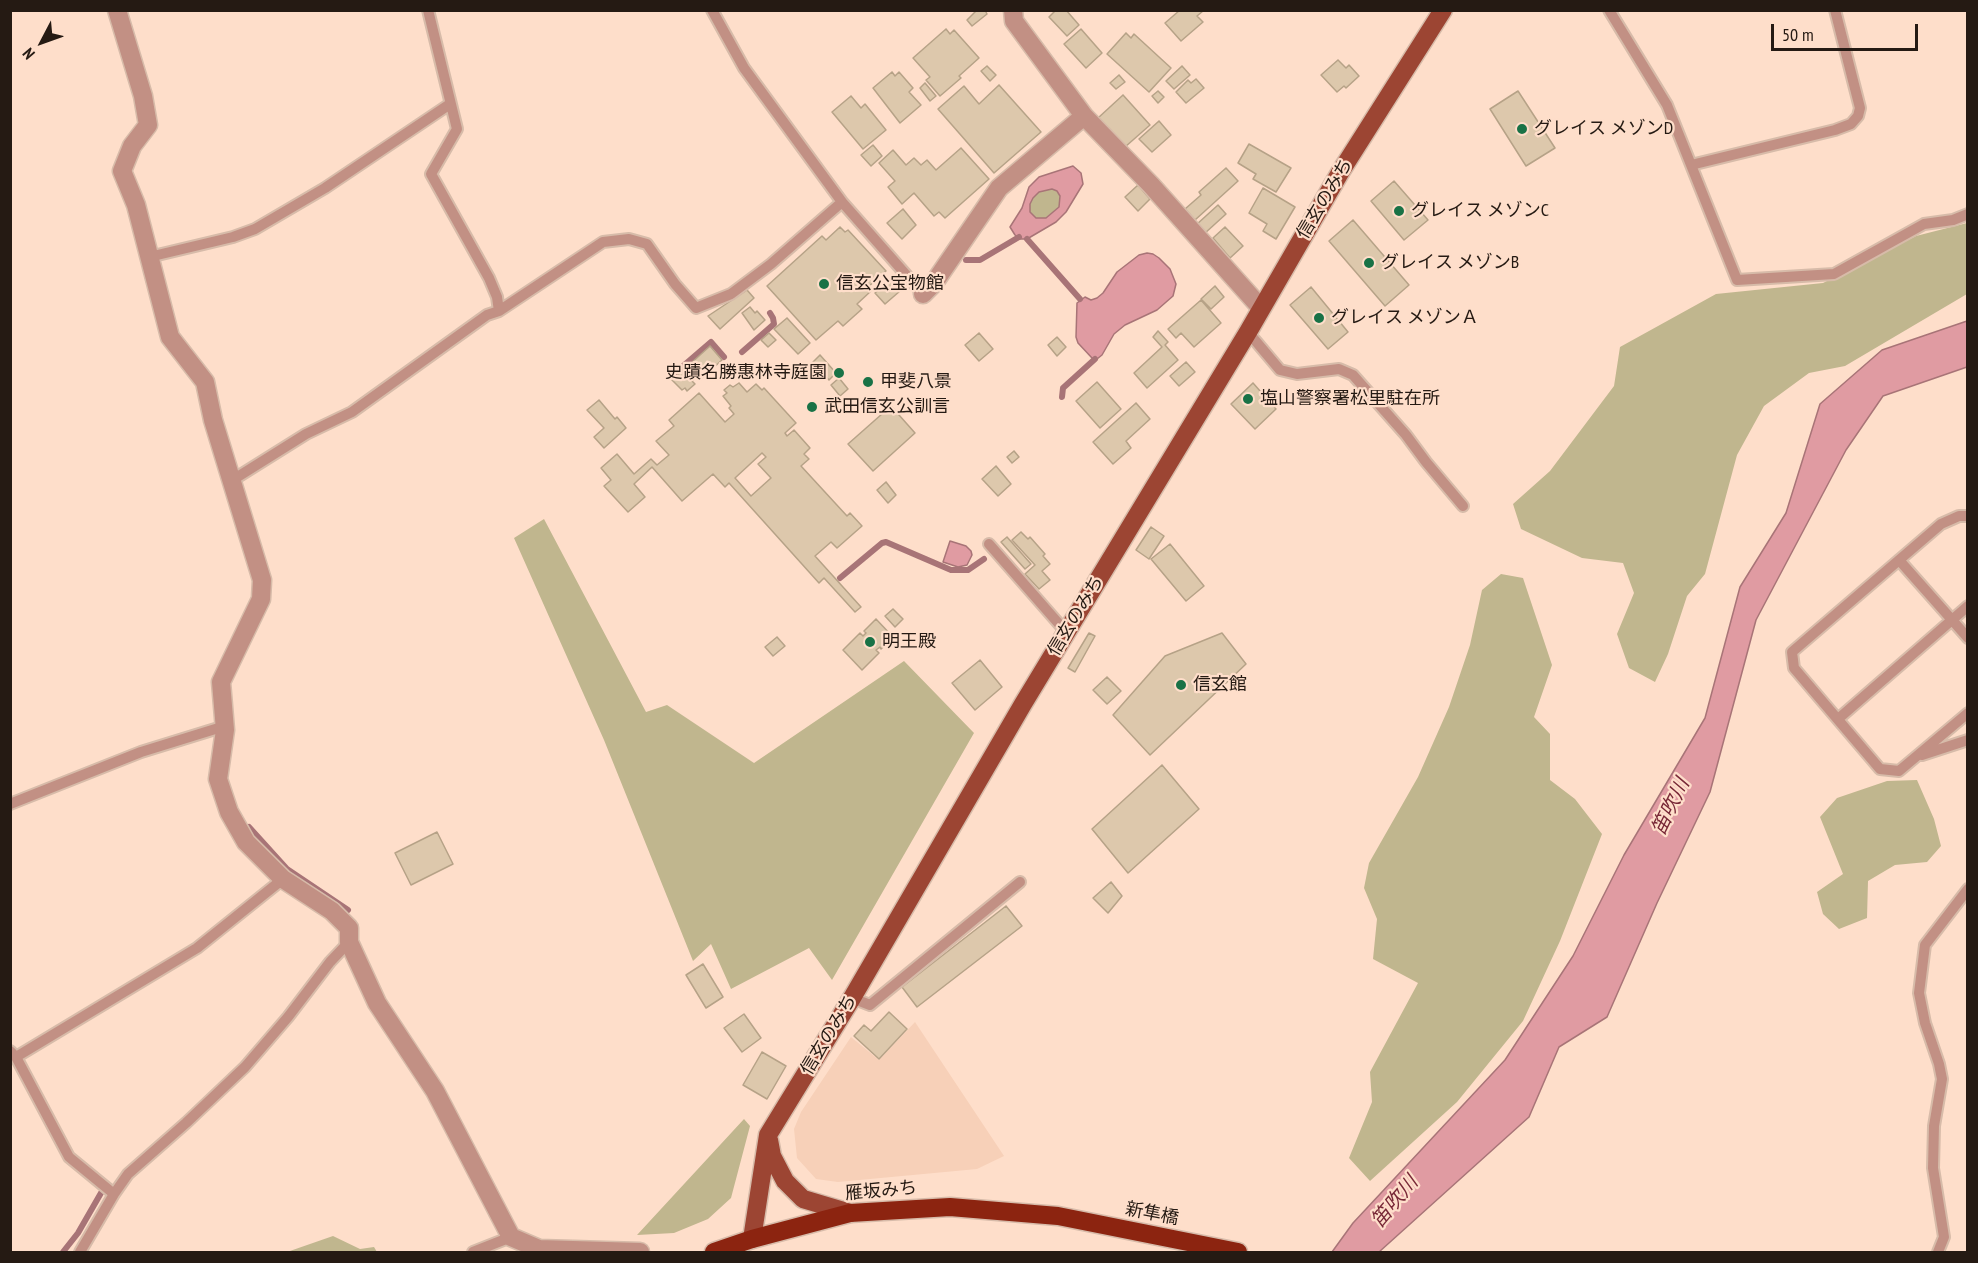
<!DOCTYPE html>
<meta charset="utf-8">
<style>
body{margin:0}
#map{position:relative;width:1978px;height:1263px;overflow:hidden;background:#fedeca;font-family:"PT Sans Narrow",sans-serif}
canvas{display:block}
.frame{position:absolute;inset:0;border:12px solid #251a13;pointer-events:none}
.north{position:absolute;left:12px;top:12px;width:60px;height:60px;-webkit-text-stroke:4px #fedeca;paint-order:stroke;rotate:229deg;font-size:16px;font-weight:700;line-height:24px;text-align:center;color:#251a13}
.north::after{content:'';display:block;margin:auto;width:21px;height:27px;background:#251a13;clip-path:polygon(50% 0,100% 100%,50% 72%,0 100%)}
.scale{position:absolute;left:1771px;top:24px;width:147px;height:27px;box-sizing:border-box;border:3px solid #251a13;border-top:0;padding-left:8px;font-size:18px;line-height:21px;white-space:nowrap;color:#251a13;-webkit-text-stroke:4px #fedeca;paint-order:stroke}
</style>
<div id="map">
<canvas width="1978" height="1263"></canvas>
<div class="frame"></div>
<div class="north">N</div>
<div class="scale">50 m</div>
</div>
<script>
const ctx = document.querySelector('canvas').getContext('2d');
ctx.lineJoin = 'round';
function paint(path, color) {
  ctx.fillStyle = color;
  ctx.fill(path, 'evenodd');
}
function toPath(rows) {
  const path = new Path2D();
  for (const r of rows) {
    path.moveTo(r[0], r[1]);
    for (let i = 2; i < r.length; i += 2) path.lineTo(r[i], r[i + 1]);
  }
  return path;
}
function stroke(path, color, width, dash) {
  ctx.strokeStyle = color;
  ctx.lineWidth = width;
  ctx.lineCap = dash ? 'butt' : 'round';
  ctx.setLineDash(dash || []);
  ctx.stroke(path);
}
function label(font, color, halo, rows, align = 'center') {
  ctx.font = font + ' "PT Sans Narrow","Noto Sans JP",sans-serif';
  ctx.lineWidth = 4.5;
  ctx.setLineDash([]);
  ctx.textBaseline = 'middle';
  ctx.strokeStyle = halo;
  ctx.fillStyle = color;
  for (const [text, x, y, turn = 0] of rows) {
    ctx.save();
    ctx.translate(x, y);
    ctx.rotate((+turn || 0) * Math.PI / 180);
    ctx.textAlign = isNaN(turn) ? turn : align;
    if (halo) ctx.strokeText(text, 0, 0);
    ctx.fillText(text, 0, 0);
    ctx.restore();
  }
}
paint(toPath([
 [915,1022,1004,1156,977,1169,838,1182,816,1179,797,1158,794,1129,801,1112,851,1037,879,1060]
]), '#f7d0b8');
paint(toPath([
 [1052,189,1057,191,1060,196,1059,207,1046,218,1036,218,1030,212,1030,204,1033,198,1039,192],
 [1967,223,1967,294,1845,366,1809,373,1764,406,1737,455,1705,574,1687,596,1668,654,1655,682,1629,668,1617,634,1634,593,1623,563,1582,558,1521,529,1513,504,1550,471,1614,386,1620,347,1716,294,1823,283,1916,236],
 [544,519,646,712,667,705,754,763,904,661,974,733,832,980,809,948,731,989,711,944,693,961,604,740,514,538],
 [1501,574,1523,578,1552,665,1534,717,1550,734,1550,780,1575,799,1602,834,1560,941,1523,1021,1457,1102,1370,1181,1349,1158,1372,1102,1370,1072,1418,983,1373,959,1377,919,1364,888,1369,863,1418,777,1449,707,1470,645,1482,590],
 [1917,780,1934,819,1941,846,1927,862,1895,865,1868,881,1867,918,1839,929,1823,914,1817,892,1843,874,1820,817,1837,798,1887,781],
 [744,1119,750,1126,731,1198,708,1219,674,1233,637,1235],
 [333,1236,360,1249,374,1247,377,1252,287,1252]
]), '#c0b68e');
const water = toPath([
 [1073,166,1081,173,1083,184,1066,212,1056,222,1027,239,1020,239,1015,235,1010,227,1022,208,1029,187,1039,177,1073,166],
 [1052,189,1057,191,1060,196,1059,207,1046,218,1036,218,1030,212,1030,204,1033,198,1039,192,1052,189],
 [1147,253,1153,254,1159,258,1170,269,1176,284,1173,296,1157,310,1125,325,1114,334,1102,355,1097,359,1092,358,1078,343,1076,337,1077,303,1085,297,1091,300,1097,298,1103,293,1117,272,1139,255,1147,253],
 [1967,321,1967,367,1883,396,1846,450,1756,620,1710,792,1657,903,1607,1017,1559,1047,1529,1117,1379,1252,1332,1252,1353,1223,1505,1060,1573,956,1624,855,1705,718,1740,587,1786,513,1820,404,1882,350,1967,321],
 [950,541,966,546,971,551,972,555,967,565,958,567,943,562,950,541]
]);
paint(water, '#e09ba2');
stroke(water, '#a87477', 1.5);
stroke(toPath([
 [1027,239,1080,299],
 [966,260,980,260,1019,237],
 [742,352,774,324,773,318,770,313],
 [675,373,711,342,724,357],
 [1062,397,1063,388,1095,359],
 [840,578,882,543,886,542,951,570,968,570,984,559],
 [249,827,287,869,348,910],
 [63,1252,78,1233,105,1186]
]), '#a87477', 6);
const building = toPath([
 [977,10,985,10,987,14,972,26,967,20,977,10],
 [1056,10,1066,10,1079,25,1067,36,1049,17,1056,10],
 [1180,10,1203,11,1197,16,1203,22,1181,41,1165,23,1180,10],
 [946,29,950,34,954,30,979,58,959,76,961,78,940,96,926,80,930,77,913,58,946,29],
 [1081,29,1102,53,1086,68,1064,44,1081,29],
 [1126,33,1131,38,1134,34,1171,68,1149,92,1107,54,1126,33],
 [1338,60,1346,68,1349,65,1359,76,1346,88,1344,86,1337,92,1321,75,1338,60],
 [987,66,996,75,990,81,981,71,987,66],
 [1182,66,1190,75,1174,89,1166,81,1182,66],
 [892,72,895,76,899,72,913,88,909,92,921,105,900,123,873,88,892,72],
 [1119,75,1125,82,1116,89,1110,83,1119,75],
 [1196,79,1204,88,1186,103,1176,92,1188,80,1191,83,1196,79],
 [925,83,936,96,930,101,920,88,925,83],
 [999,85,1041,132,994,173,938,109,964,86,979,104,999,85],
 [1158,91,1164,97,1158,103,1152,96,1158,91],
 [1518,91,1555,148,1526,166,1490,109,1518,91],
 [1123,95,1150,125,1125,147,1098,118,1123,95],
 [851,96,861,108,865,104,886,130,863,149,832,112,851,96],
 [1159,121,1171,135,1152,152,1139,139,1159,121],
 [1249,144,1291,168,1276,192,1253,179,1256,174,1238,163,1249,144],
 [873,145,882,156,871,166,861,155,873,145],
 [961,148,989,179,945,218,939,212,934,216,914,193,902,204,888,187,895,181,879,163,893,150,906,165,914,158,921,165,927,160,936,170,961,148],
 [1226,168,1238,181,1195,220,1185,209,1201,195,1199,192,1226,168],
 [1394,181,1428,220,1404,240,1371,201,1394,181],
 [1138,185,1150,199,1138,211,1125,197,1138,185],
 [1263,188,1295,207,1276,239,1263,231,1267,224,1249,213,1263,188],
 [1218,205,1226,214,1204,234,1196,225,1218,205],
 [903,209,916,225,902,239,887,223,903,209],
 [1353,220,1409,285,1385,306,1329,241,1353,220],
 [840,227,845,232,848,230,886,271,868,287,871,291,857,304,862,309,843,326,838,321,816,340,767,286,822,236,826,240,840,227],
 [1225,227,1243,246,1230,258,1213,238,1225,227],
 [890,279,900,291,885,304,875,293,890,279],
 [1215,286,1224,297,1211,309,1201,299,1215,286],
 [1311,287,1348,332,1328,349,1290,305,1311,287],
 [747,290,754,298,720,329,708,316,747,290],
 [1201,300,1221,323,1194,347,1181,333,1176,338,1168,329,1201,300],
 [750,307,755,313,757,311,765,320,754,330,742,313,750,307],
 [787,318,810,343,798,354,774,329,787,318],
 [1158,331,1168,342,1165,345,1178,360,1147,388,1134,373,1162,347,1153,337,1158,331],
 [769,333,776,340,768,347,761,340,769,333],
 [979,333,993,349,979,361,965,345,979,333],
 [1057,337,1066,347,1057,356,1048,345,1057,337],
 [710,346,722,360,702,378,689,365,710,346],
 [820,355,836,373,829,380,813,362,820,355],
 [1186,362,1195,372,1179,386,1170,376,1186,362],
 [687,367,696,377,692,381,695,384,687,391,685,388,682,390,672,380,687,367],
 [839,378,848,389,840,396,831,385,839,378],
 [1097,382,1121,409,1100,428,1076,401,1097,382],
 [739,383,747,392,756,384,762,390,764,388,796,423,785,433,787,436,794,430,810,448,804,454,809,459,801,466,847,516,850,513,862,526,837,548,831,542,815,556,861,607,855,612,824,578,819,583,729,483,725,487,713,474,682,501,652,467,634,484,645,497,628,512,604,486,611,480,601,468,617,454,634,474,651,459,657,465,669,455,656,441,674,426,669,420,699,393,725,422,734,414,729,408,731,406,723,396,727,393,724,390,730,385,733,387,739,383],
 [762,453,766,457,758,464,771,478,751,496,735,478,762,453],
 [1253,383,1276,409,1255,429,1231,404,1253,383],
 [599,400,615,419,617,417,626,428,604,448,594,437,604,428,587,410,599,400],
 [1136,403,1150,419,1126,441,1131,448,1113,464,1093,442,1136,403],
 [891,406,915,433,873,471,848,444,891,406],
 [1014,451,1019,457,1012,463,1007,457,1014,451],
 [996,466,1011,484,998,496,982,479,996,466],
 [886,482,896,495,888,503,877,490,886,482],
 [1151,527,1164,536,1149,559,1136,550,1151,527],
 [1021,532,1028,539,1030,537,1045,554,1043,556,1050,564,1042,571,1050,580,1039,589,1025,574,1035,565,1012,540,1021,532],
 [1007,537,1031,564,1025,569,1001,542,1007,537],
 [1170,544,1204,586,1186,601,1151,559,1170,544],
 [893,609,903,619,895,627,885,616,893,609],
 [876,619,893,637,881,649,880,647,876,650,879,653,862,670,843,650,860,633,863,636,866,633,864,631,876,619],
 [1089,633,1095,636,1075,672,1068,668,1089,633],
 [1222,633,1246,664,1150,755,1113,715,1165,656,1222,633],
 [777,637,785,646,773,656,765,647,777,637],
 [980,660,1002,687,975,710,952,683,980,660],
 [1107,677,1121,691,1107,704,1093,690,1107,677],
 [1162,765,1199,809,1128,873,1092,829,1162,765],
 [437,832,453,864,411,885,395,853,437,832],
 [1111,882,1122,896,1108,913,1093,898,1111,882],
 [1006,906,1022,926,917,1007,902,987,1006,906],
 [703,964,723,997,706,1008,686,975,703,964],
 [889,1012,907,1029,879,1059,854,1036,864,1025,871,1031,889,1012],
 [744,1014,761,1038,742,1052,724,1028,744,1014],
 [762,1052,786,1066,767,1099,743,1085,762,1052]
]);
paint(building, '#ddc8ac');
stroke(building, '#b6a287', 1.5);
const lane = toPath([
 [428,10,457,129,431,174,489,278,497,297,499,311],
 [712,10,744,68,842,202,923,294],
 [1609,10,1667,105,1737,280,1834,274,1924,224,1953,220,1968,214],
 [1691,165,1835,130,1851,124,1858,116,1860,108,1835,10],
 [149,257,233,237,255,229,325,188,450,104],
 [1248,332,1280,370,1297,374,1339,369,1353,375,1406,435,1426,462,1463,506],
 [231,481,306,434,352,412,487,315,499,311,603,242,629,239,647,244,675,284,696,308,731,294,771,264,842,202],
 [1968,516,1959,516,1941,524,1792,652,1794,668,1880,769,1899,771,1968,713],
 [989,544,1066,632],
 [1899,560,1968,638],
 [1838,719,1968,606],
 [1922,755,1968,740],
 [10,804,141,752,225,726],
 [852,998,870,1005,1020,882],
 [10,1051,16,1057,69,1157,114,1194],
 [16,1057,197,948,283,879],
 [80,1252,114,1194,128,1174,186,1123,245,1067,288,1017,330,962,349,942],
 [473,1252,511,1237],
 [1938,1252,1944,1237,1933,1168,1934,1126,1942,1079,1939,1064,1925,1023,1919,993,1925,945,1968,889]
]);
const street = toPath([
 [117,10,143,96,148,125,132,146,122,171,136,205,170,337,205,382,213,420,262,580,261,599,221,682,225,730,218,779,229,812,246,842,283,879,332,911,349,928,349,942,377,1003,435,1091,511,1237,539,1249,640,1252],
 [1013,10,1014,21,1084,116,1151,185,1261,308],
 [923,294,934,283,999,188,1084,116]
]);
const primary = toPath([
 [769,1140,772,1156,785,1181,803,1199,850,1213],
 [752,1239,768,1135,852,998,1023,704,1248,332,1341,171,1443,10]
]);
const highway = toPath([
 [714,1252,752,1239,850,1213,950,1207,1058,1216,1238,1252]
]);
stroke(lane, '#d7bba9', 14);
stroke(street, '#d7bba9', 21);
stroke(primary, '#d7bba9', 21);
stroke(highway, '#d7bba9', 21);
stroke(lane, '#c29084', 10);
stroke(street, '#c29084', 18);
stroke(primary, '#9c4533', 18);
stroke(highway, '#8c2410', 18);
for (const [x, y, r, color] of [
 [1522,129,6,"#197246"],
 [1399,211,6,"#197246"],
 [1369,263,6,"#197246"],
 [824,284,6,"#197246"],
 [1319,318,6,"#197246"],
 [839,373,6,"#197246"],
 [868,382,6,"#197246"],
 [1248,399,6,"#197246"],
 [812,407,6,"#197246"],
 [870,642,6,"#197246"],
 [1181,685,6,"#197246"]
]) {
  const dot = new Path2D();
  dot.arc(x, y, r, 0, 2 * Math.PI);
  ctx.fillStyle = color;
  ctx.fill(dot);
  stroke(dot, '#fedeca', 2);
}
label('18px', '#251a13', '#fedeca', [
 ["グレイス メゾンD",1534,129],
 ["グレイス メゾンC",1411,211],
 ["グレイス メゾンB",1381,263],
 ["信玄公宝物館",836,284],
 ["グレイス メゾンＡ",1331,318],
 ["史蹟名勝惠林寺庭園",827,373,"right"],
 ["甲斐八景",880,382],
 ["塩山警察署松里駐在所",1260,399],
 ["武田信玄公訓言",824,407],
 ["明王殿",882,642],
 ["信玄館",1193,685]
], 'left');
label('18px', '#251a13', '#fedeca', [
 ["信玄のみち",1325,199,-59],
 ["信玄のみち",1076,616,-59],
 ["信玄のみち",829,1035,-59],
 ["雁坂みち",881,1191,-5],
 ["新隼橋",1152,1214,11]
]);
label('italic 20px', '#782837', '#fedeca', [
 ["笛吹川",1671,807,-64],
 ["笛吹川",1395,1202,-50]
]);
</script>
